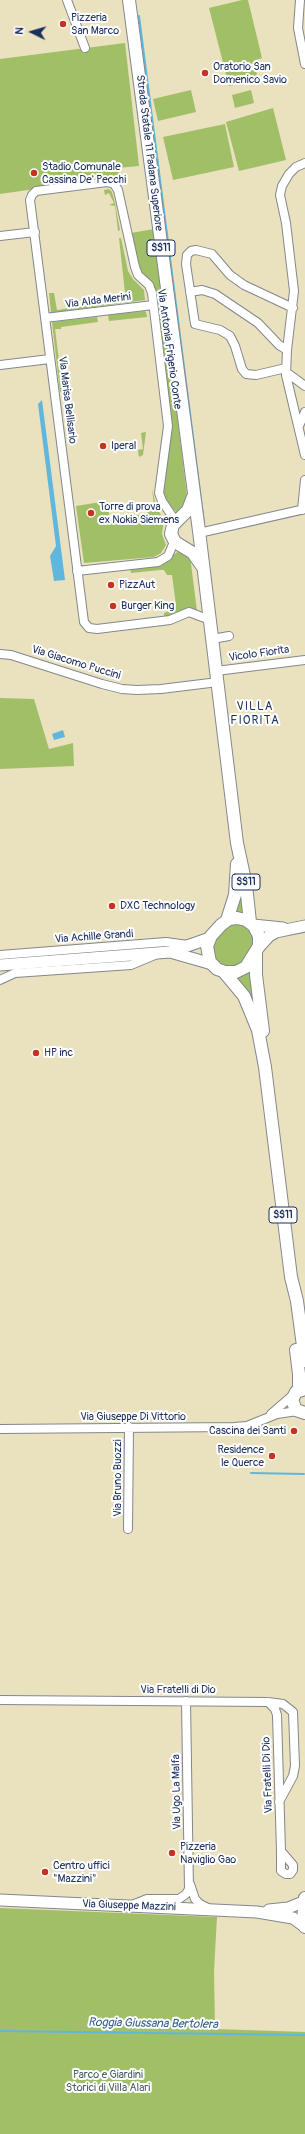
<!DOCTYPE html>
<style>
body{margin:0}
#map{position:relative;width:305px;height:2134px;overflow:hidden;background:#eae1be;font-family:Pangolin,sans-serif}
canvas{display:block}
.north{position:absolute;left:12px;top:12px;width:40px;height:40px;-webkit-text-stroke:3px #fff;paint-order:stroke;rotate:275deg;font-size:11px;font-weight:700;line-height:16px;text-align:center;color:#1b2f5e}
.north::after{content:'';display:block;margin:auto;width:14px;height:18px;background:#1b2f5e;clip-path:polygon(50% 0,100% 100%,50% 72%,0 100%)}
</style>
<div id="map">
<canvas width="305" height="2134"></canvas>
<div class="north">N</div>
</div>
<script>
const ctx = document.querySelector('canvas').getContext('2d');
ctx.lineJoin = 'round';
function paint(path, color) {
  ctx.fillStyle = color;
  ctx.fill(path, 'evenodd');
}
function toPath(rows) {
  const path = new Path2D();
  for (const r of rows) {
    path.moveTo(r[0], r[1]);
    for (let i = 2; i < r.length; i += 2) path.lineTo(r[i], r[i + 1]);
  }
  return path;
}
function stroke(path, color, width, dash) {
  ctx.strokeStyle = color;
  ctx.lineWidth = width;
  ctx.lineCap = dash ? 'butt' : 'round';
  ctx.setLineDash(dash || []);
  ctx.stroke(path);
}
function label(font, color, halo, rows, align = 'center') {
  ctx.font = font + ' Pangolin,sans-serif';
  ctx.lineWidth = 4;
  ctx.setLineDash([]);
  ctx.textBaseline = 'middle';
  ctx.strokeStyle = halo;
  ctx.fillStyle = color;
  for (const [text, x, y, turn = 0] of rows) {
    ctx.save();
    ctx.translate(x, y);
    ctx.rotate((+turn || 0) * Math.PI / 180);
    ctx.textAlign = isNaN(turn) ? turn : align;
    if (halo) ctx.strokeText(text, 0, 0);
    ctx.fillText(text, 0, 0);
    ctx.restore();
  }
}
paint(toPath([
 [242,0,248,0,262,58,254,61,258,80,229,86,209,8],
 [125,43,139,166,118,168,119,177,0,194,0,59],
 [191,90,196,112,158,121,153,99],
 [251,90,254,103,235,108,232,95],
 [273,108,286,160,239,171,226,122],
 [225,124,234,167,173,180,163,137],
 [109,189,112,192,115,203,120,230,118,231,115,206,109,205,114,203,109,193,105,195,104,190],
 [154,229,187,496,183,510,177,513,166,501,163,492,172,428,155,291,152,283,140,270,131,233],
 [119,238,121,238,128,271,133,279,144,290,145,300,51,313,49,293,54,293,57,310,91,305,91,301,98,300,99,305,126,302],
 [144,311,146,312,147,317,109,321,108,315],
 [97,317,98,322,61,327,61,329,55,329,63,392,60,392,52,322],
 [146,432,143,455,139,457,138,450,143,449,141,433],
 [152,489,156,506,164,520,162,534,166,545,161,553,154,557,84,563,76,506,107,501,110,519,148,514,147,508,154,507],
 [177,552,190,556,197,611,193,609,164,618,164,613,169,611,171,606,176,605,172,575,167,575,164,570,160,570,131,573,130,568,161,566],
 [0,698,34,699,49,749,73,743,74,766,0,769],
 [243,887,247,914,235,914],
 [238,922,251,929,255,943,247,959,234,968,226,968,214,959,212,944,227,926],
 [252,966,259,1012,234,978],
 [0,1908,217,1917,214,1971,215,2029,305,2032,305,2134,0,2134]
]), '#a1bf67');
paint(toPath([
 [42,400,65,580,54,581,50,556,56,546,38,404],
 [63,730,65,737,54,740,52,734]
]), '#60b7dd');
stroke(toPath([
 [139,16,204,523],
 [251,1473,304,1474],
 [0,2031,305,2035]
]), '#60b7dd', 2);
const street = toPath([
 [67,0,85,48],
 [300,0,298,28,305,64],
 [305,163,296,167,289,174,282,186,280,195,286,223,294,291,287,350,286,375,305,455],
 [0,236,35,232],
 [190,292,202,290,215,294,258,323,279,345,287,350],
 [45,318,153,305],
 [0,365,50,359],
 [286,368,256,375,246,374,242,369,235,346,230,336,220,330,195,324,186,264,187,255,191,251,196,250,212,254,230,275,244,285,293,308],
 [286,372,305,386],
 [299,426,305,412],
 [302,510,305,480],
 [176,522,162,501,159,493,168,426,152,293,149,285,138,275,135,267,118,190,114,184,107,182,36,191,32,195,30,200,84,622,89,628,97,629,170,620,189,612,210,620],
 [199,533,305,509],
 [77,571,158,562,168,556,174,542],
 [212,639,229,636],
 [0,654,11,655,102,684,122,689,137,690,161,689,218,682],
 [216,671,305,660],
 [0,955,166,942,188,945],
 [0,980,15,973,131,965,155,955],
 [271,1414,293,1395],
 [0,1429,234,1427,247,1426,277,1414,297,1411],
 [128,1529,129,1427],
 [0,1700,268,1702,283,1704,293,1712,295,1766,293,1776,279,1802],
 [268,1702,275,1709,277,1715,281,1851],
 [281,1851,293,1865,293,1870,290,1874,286,1874,281,1871,281,1851],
 [190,1884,195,1899,200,1904,208,1908],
 [132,1905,147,1899,179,1899,186,1894,189,1889,186,1701]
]);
const secondary = toPath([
 [253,925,283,928],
 [258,948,269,936,276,932,305,926],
 [170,952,210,938],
 [0,965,170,952,212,964],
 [0,1900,257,1912,293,1918,304,1926],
 [269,1910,288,1908,303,1902]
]);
const primary = toPath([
 [129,0,199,531,237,843,246,885,250,922],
 [193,497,188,510,173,525,171,534,175,542,193,553,202,566],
 [237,918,246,920,254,926,259,936,259,946,246,967,236,972,225,972,217,969,210,962,207,946,211,936,221,925,229,919,237,918],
 [227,920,235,895,237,864],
 [256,952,256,975,263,1031],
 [224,972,244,996,258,1030,265,1067,291,1277,297,1301,305,1361],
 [296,1350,299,1374,299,1390],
 [305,1389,296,1392,292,1400,296,1410,305,1413],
 [305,1898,303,1920,305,1927]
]);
stroke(street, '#82888e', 10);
stroke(secondary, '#82888e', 13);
stroke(primary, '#82888e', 14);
stroke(street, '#fff', 8);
stroke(secondary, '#fff', 11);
stroke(primary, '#fff', 12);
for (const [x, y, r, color] of [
 [63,24,4,"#c8321e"],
 [205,73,4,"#c8321e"],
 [34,173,4,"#c8321e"],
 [103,446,4,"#c8321e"],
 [91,513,4,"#c8321e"],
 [111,585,4,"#c8321e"],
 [113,606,4,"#c8321e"],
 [112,906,4,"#c8321e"],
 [36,1053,4,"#c8321e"],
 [294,1431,4,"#c8321e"],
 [272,1456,4,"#c8321e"],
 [172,1853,4,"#c8321e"],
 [45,1872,4,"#c8321e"]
]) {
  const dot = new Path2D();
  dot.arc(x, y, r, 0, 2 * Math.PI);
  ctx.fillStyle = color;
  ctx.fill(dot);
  stroke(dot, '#fff', 1.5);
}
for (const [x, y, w] of [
 [161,248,28],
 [246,882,28],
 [283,1215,28]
]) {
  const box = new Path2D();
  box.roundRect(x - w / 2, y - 8, w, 16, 3);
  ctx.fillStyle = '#fff';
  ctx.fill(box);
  stroke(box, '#1b2f5e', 1);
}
label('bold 10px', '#1b2f5e', null, [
 ["SS11",161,248],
 ["SS11",246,882],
 ["SS11",283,1215]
]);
label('11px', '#1b2f5e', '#fff', [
 ["Pizzeria",71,18],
 ["San Marco",71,31],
 ["Oratorio San",213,67],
 ["Domenico Savio",213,80],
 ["Stadio Comunale",42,167],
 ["Cassina De' Pecchi",42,180],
 ["Iperal",111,446],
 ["Torre di prova",99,507],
 ["ex Nokia Siemens",99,520],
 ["PizzAut",119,585],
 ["Burger King",121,606],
 ["DXC Technology",120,906],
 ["HP inc",44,1053],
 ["Cascina dei Santi",286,1431,"right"],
 ["Residence",264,1450,"right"],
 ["le Querce",264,1463,"right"],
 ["Pizzeria",180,1847],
 ["Naviglio Gao",180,1860],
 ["Centro uffici",53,1866],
 ["\"Mazzini\"",53,1879]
], 'left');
label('11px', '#1b2f5e', '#fff', [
 ["Strada Statale 11 Padana Superiore",149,153,83],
 ["Via Alda Merini",98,301,-7],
 ["Via Antonia Frigerio Conte",169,349,82],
 ["Via Marisa Bellisario",67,400,83],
 ["Vicolo Fiorita",259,654,-8],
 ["Via Giacomo Puccini",76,663,17],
 ["Via Achille Grandi",94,937,-4],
 ["Via Giuseppe Di Vittorio",133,1417],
 ["Via Bruno Buozzi",118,1478,-90],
 ["Via Fratelli di Dio",178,1690],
 ["Via Fratelli Di Dio",268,1775,-92],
 ["Via Ugo La Malfa",177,1792,-91],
 ["Via Giuseppe Mazzini",129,1906,2]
]);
label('11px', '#4a6161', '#fff', [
 ["Parco e Giardini",108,2075],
 ["Storici di Villa Alari",108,2088]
]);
ctx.letterSpacing = '1px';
label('12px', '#1b2f5e', '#fff', [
 ["VILLA",255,707],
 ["FIORITA",255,721]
]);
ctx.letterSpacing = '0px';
label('italic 12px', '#335f8a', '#fff', [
 ["Roggia Giussana Bertolera",153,2024,1]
]);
</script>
